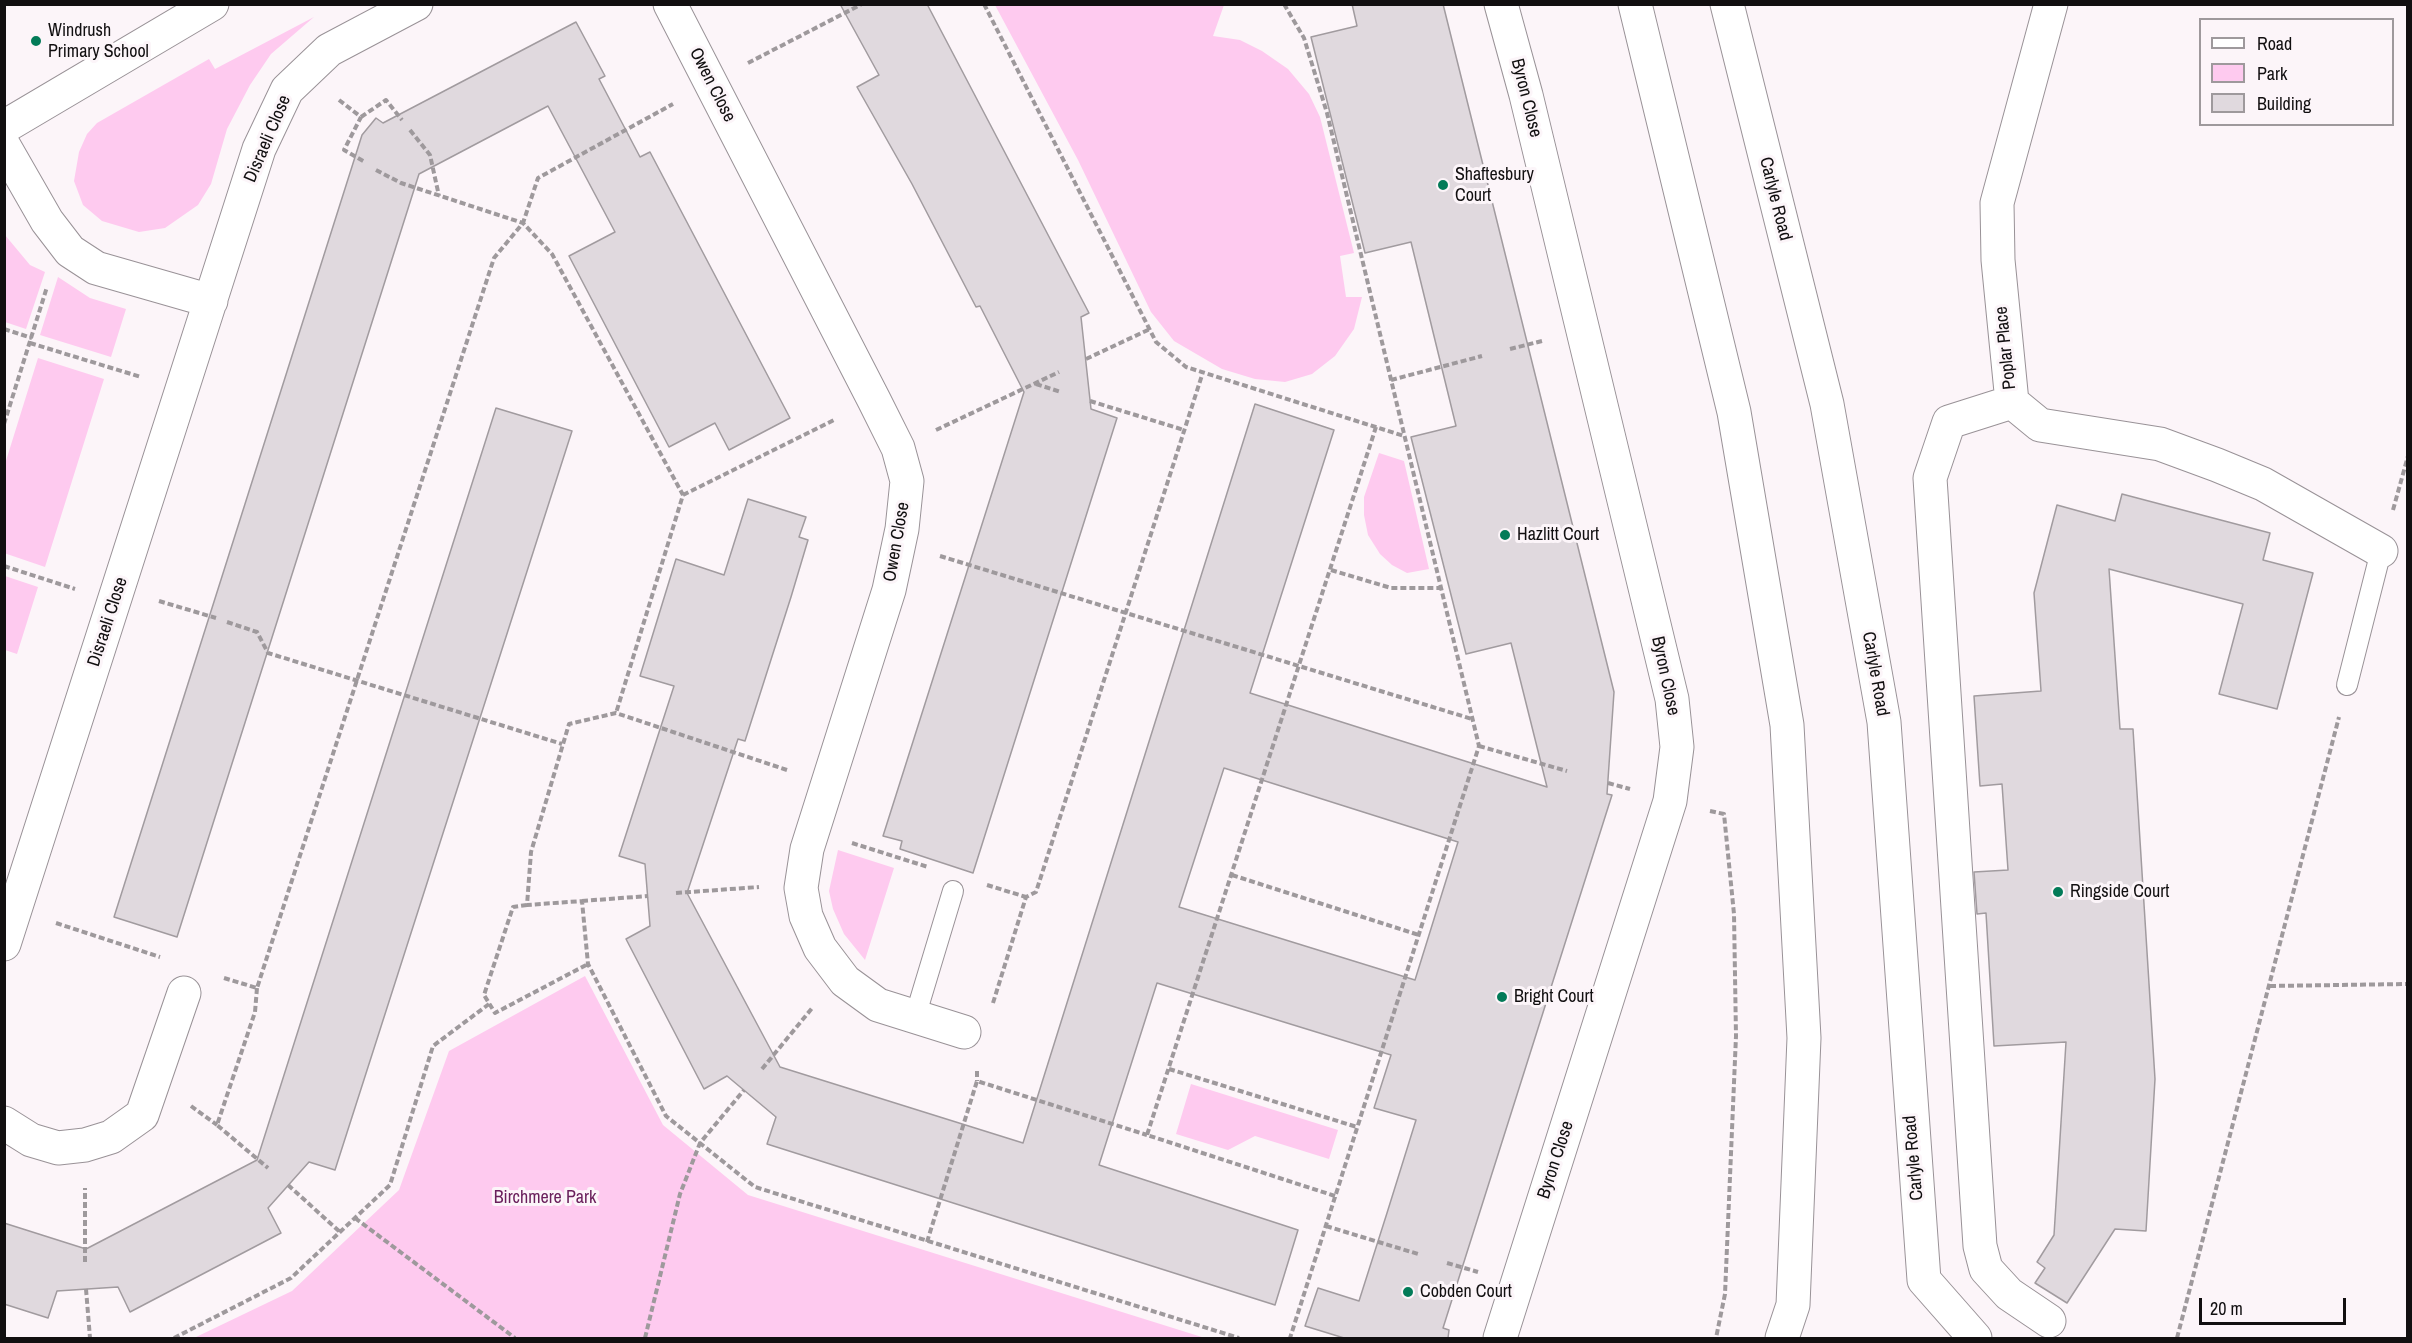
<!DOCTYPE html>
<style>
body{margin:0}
#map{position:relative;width:2412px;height:1343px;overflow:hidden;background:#fcf5f9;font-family:"Archivo Narrow",sans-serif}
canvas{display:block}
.frame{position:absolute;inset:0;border:6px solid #110f10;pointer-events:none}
.legend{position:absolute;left:2199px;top:18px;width:195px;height:108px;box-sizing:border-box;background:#fcf5f9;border:2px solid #9e999c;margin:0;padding:8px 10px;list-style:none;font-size:18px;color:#110f10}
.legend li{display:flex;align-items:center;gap:12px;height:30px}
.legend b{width:30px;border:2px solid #9e999c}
.scale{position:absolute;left:2199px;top:1298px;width:147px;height:27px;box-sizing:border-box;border:3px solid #110f10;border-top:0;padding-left:8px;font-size:18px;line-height:21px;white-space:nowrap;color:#110f10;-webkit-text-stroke:4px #fcf5f9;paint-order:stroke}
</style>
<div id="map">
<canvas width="2412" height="1343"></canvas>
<div class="frame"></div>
<ul class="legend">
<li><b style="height:8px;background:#fff"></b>Road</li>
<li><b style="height:16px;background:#fecaef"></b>Park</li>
<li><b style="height:16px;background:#e0d9de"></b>Building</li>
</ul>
<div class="scale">20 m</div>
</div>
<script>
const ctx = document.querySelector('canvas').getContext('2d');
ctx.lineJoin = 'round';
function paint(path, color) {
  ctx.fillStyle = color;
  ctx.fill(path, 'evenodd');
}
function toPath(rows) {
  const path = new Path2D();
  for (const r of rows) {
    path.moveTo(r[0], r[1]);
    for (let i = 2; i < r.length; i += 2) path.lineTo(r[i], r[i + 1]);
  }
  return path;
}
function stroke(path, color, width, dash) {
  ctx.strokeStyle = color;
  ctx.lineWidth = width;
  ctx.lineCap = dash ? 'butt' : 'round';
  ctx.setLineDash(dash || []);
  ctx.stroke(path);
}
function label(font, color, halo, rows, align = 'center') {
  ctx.font = font + ' "Archivo Narrow",sans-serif';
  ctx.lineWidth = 6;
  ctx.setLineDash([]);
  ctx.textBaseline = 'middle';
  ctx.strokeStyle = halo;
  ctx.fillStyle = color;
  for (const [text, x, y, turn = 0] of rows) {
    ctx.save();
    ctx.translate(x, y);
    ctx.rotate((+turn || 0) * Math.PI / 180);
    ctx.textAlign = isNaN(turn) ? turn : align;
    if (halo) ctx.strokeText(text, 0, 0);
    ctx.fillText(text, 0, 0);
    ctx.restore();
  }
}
paint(toPath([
 [995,5,1224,5,1213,36,1240,40,1262,51,1288,69,1309,94,1320,117,1354,253,1340,256,1346,297,1362,297,1354,329,1335,356,1312,374,1285,382,1255,379,1222,369,1174,341,1151,312,1078,160],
 [314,17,271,54,250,85,227,129,211,184,198,205,165,228,139,232,102,221,83,205,74,181,79,152,87,134,97,123,209,59,215,69],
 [5,235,30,265,45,272,26,329,5,322],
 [58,277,90,298,126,309,111,357,40,335],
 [38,358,104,379,45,567,4,553,5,464],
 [1379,453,1404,461,1429,569,1407,573,1392,565,1380,554,1368,535,1364,515,1364,497],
 [5,576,38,587,17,654,5,650],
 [838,850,894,868,865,960,844,934,833,909,829,891],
 [585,976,663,1125,748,1195,1205,1338,194,1338,292,1291,399,1190,449,1051],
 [1191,1084,1338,1130,1329,1159,1255,1136,1228,1150,1176,1134]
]), '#fecaef');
const building = toPath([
 [840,4,927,4,1089,313,1081,317,1091,409,1117,418,973,873,900,849,902,841,883,836,1024,392,980,306,976,307,912,184,857,87,879,75,840,4],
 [1352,4,1443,4,1614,692,1607,794,1612,795,1443,1328,1449,1330,1448,1338,1344,1338,1305,1326,1318,1288,1359,1301,1387,1213,1416,1120,1374,1108,1391,1055,1157,983,1099,1165,1298,1230,1275,1305,767,1144,776,1117,727,1076,704,1089,626,939,650,926,645,864,619,856,674,686,640,676,676,559,724,575,748,499,806,517,799,537,808,540,791,597,745,741,738,739,687,893,780,1067,1023,1143,1255,404,1334,430,1250,693,1547,787,1511,643,1466,654,1411,437,1456,426,1411,242,1365,253,1311,37,1357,26,1352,4],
 [1224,768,1458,842,1415,980,1179,907,1224,768],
 [576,22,605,76,599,79,640,157,650,152,790,418,729,450,715,423,669,447,569,256,615,232,548,106,419,174,177,937,114,917,362,135,376,118,383,123,576,22],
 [496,408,572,431,335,1170,309,1162,268,1208,281,1233,130,1312,118,1287,57,1291,48,1318,4,1304,4,1223,86,1249,257,1160,496,408],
 [2122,494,2270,533,2263,560,2313,573,2277,709,2219,694,2243,604,2109,569,2120,729,2133,729,2155,1079,2146,1231,2115,1229,2067,1303,2035,1283,2045,1268,2037,1262,2054,1235,2066,1042,1994,1046,1986,913,1977,914,1974,872,2008,870,2002,784,1980,786,1974,696,2041,691,2034,593,2057,505,2115,521,2122,494]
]);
paint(building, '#e0d9de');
stroke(building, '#a19b9f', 1.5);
const service = toPath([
 [2347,685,2381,551],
 [915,1017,953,891]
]);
const minor = toPath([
 [670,4,874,400,898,448,907,481,902,529,889,590,807,849,801,888,806,916,820,948,845,981,878,1005,964,1032],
 [2051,4,1997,203,1998,260,2012,402,2040,425,2160,444,2217,465,2263,484,2381,551],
 [4,146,47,221,70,251,96,268,211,301],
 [2012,402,1949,422,1930,478,1980,1246,1986,1269,2009,1294,2049,1321],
 [4,944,259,149,287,90,329,50,416,4],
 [4,1123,31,1140,58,1148,85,1145,111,1137,142,1115,184,993],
 [1500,1338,1670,801,1677,747,1672,699,1526,95,1501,4]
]);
const tertiary = toPath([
 [4,127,212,4]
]);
const primary = toPath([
 [1635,4,1734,412,1787,725,1804,1038,1793,1305,1782,1338],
 [1727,4,1827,404,1884,722,1924,1280,1975,1338]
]);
stroke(service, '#999297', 22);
stroke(minor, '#999297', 35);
stroke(tertiary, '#999297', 35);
stroke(primary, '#999297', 35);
stroke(toPath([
 [984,4,1156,342,1186,367,1404,436],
 [1284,4,1304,38,1327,113,1479,746,1290,1338],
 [748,63,862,4],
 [339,100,361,117,344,150,365,162],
 [361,117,386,100,402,120],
 [410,130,430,155,439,196],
 [376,170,401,183,523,223,552,254,683,495,616,713],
 [4,329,32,338],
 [30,343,141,377],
 [1510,349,1542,341],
 [1086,359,1150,329],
 [1391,380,1482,356],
 [1036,384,1061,392],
 [1090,401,1184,430],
 [4,424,47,287],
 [936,430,1059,372],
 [683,495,836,419],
 [2393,510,2408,456],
 [940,556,1472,719],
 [4,566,75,589],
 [1331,570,1391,588,1441,588],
 [159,601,216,618],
 [227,622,257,632,268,653,562,744],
 [1479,746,1567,771],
 [787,770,616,713,569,724,531,852,527,905,582,901,588,964,666,1116,755,1187,1239,1338],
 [1608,783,1630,789],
 [1710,811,1724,814,1734,914,1736,1036,1725,1294,1716,1338],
 [852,843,928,867],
 [1232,875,1419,935],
 [987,885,1026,897],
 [676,893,759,887],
 [582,901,648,896],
 [527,905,513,907,484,995,495,1013,588,964],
 [56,923,160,957],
 [224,978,257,988,494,258,523,223,538,178,673,104],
 [2270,986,2408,984],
 [257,988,255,1012,217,1125,268,1168],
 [993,1003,1026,897,1036,892,1203,372],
 [762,1069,813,1007],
 [1169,1069,1357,1127],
 [977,1071,977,1081],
 [191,1106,217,1125],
 [288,1185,340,1232],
 [1335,1196,1147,1135,1376,427],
 [355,1218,515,1338],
 [1326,1226,1418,1254],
 [927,1242,977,1081,1147,1135],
 [85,1262,85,1188],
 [1447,1263,1478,1272],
 [86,1289,90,1338],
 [174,1338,291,1278,390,1185,433,1046,489,1004],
 [645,1338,680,1194,700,1143,744,1090],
 [2177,1338,2339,717]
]), '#9e999c', 4, [6, 3]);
stroke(service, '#fff', 20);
stroke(minor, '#fff', 33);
stroke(tertiary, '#fff', 33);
stroke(primary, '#fff', 33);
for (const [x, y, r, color] of [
 [36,41,6,"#037b58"],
 [1443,185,6,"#037b58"],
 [1505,535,6,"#037b58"],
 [2058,892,6,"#037b58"],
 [1502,997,6,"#037b58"],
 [1408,1292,6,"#037b58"]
]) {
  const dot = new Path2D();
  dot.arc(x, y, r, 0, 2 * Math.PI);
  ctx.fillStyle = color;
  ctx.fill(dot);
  stroke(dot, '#fcf5f9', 2);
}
label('18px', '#110f10', '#fcf5f9', [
 ["Windrush",48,31],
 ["Primary School",48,52],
 ["Shaftesbury",1455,175],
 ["Court",1455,196],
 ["Hazlitt Court",1517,535],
 ["Ringside Court",2070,892],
 ["Bright Court",1514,997],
 ["Cobden Court",1420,1292]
], 'left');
label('18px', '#110f10', '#fcf5f9', [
 ["Owen Close",712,85,63],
 ["Byron Close",1526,98,76],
 ["Disraeli Close",268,139,-67],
 ["Carlyle Road",1775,199,76],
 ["Poplar Place",2006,348,-96],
 ["Owen Close",897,542,-80],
 ["Disraeli Close",108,622,-72],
 ["Carlyle Road",1875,674,80],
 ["Byron Close",1665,676,78],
 ["Carlyle Road",1914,1158,-95],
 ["Byron Close",1556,1160,-72]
]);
label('18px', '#6a205c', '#fcf5f9', [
 ["Birchmere Park",545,1198]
]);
</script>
